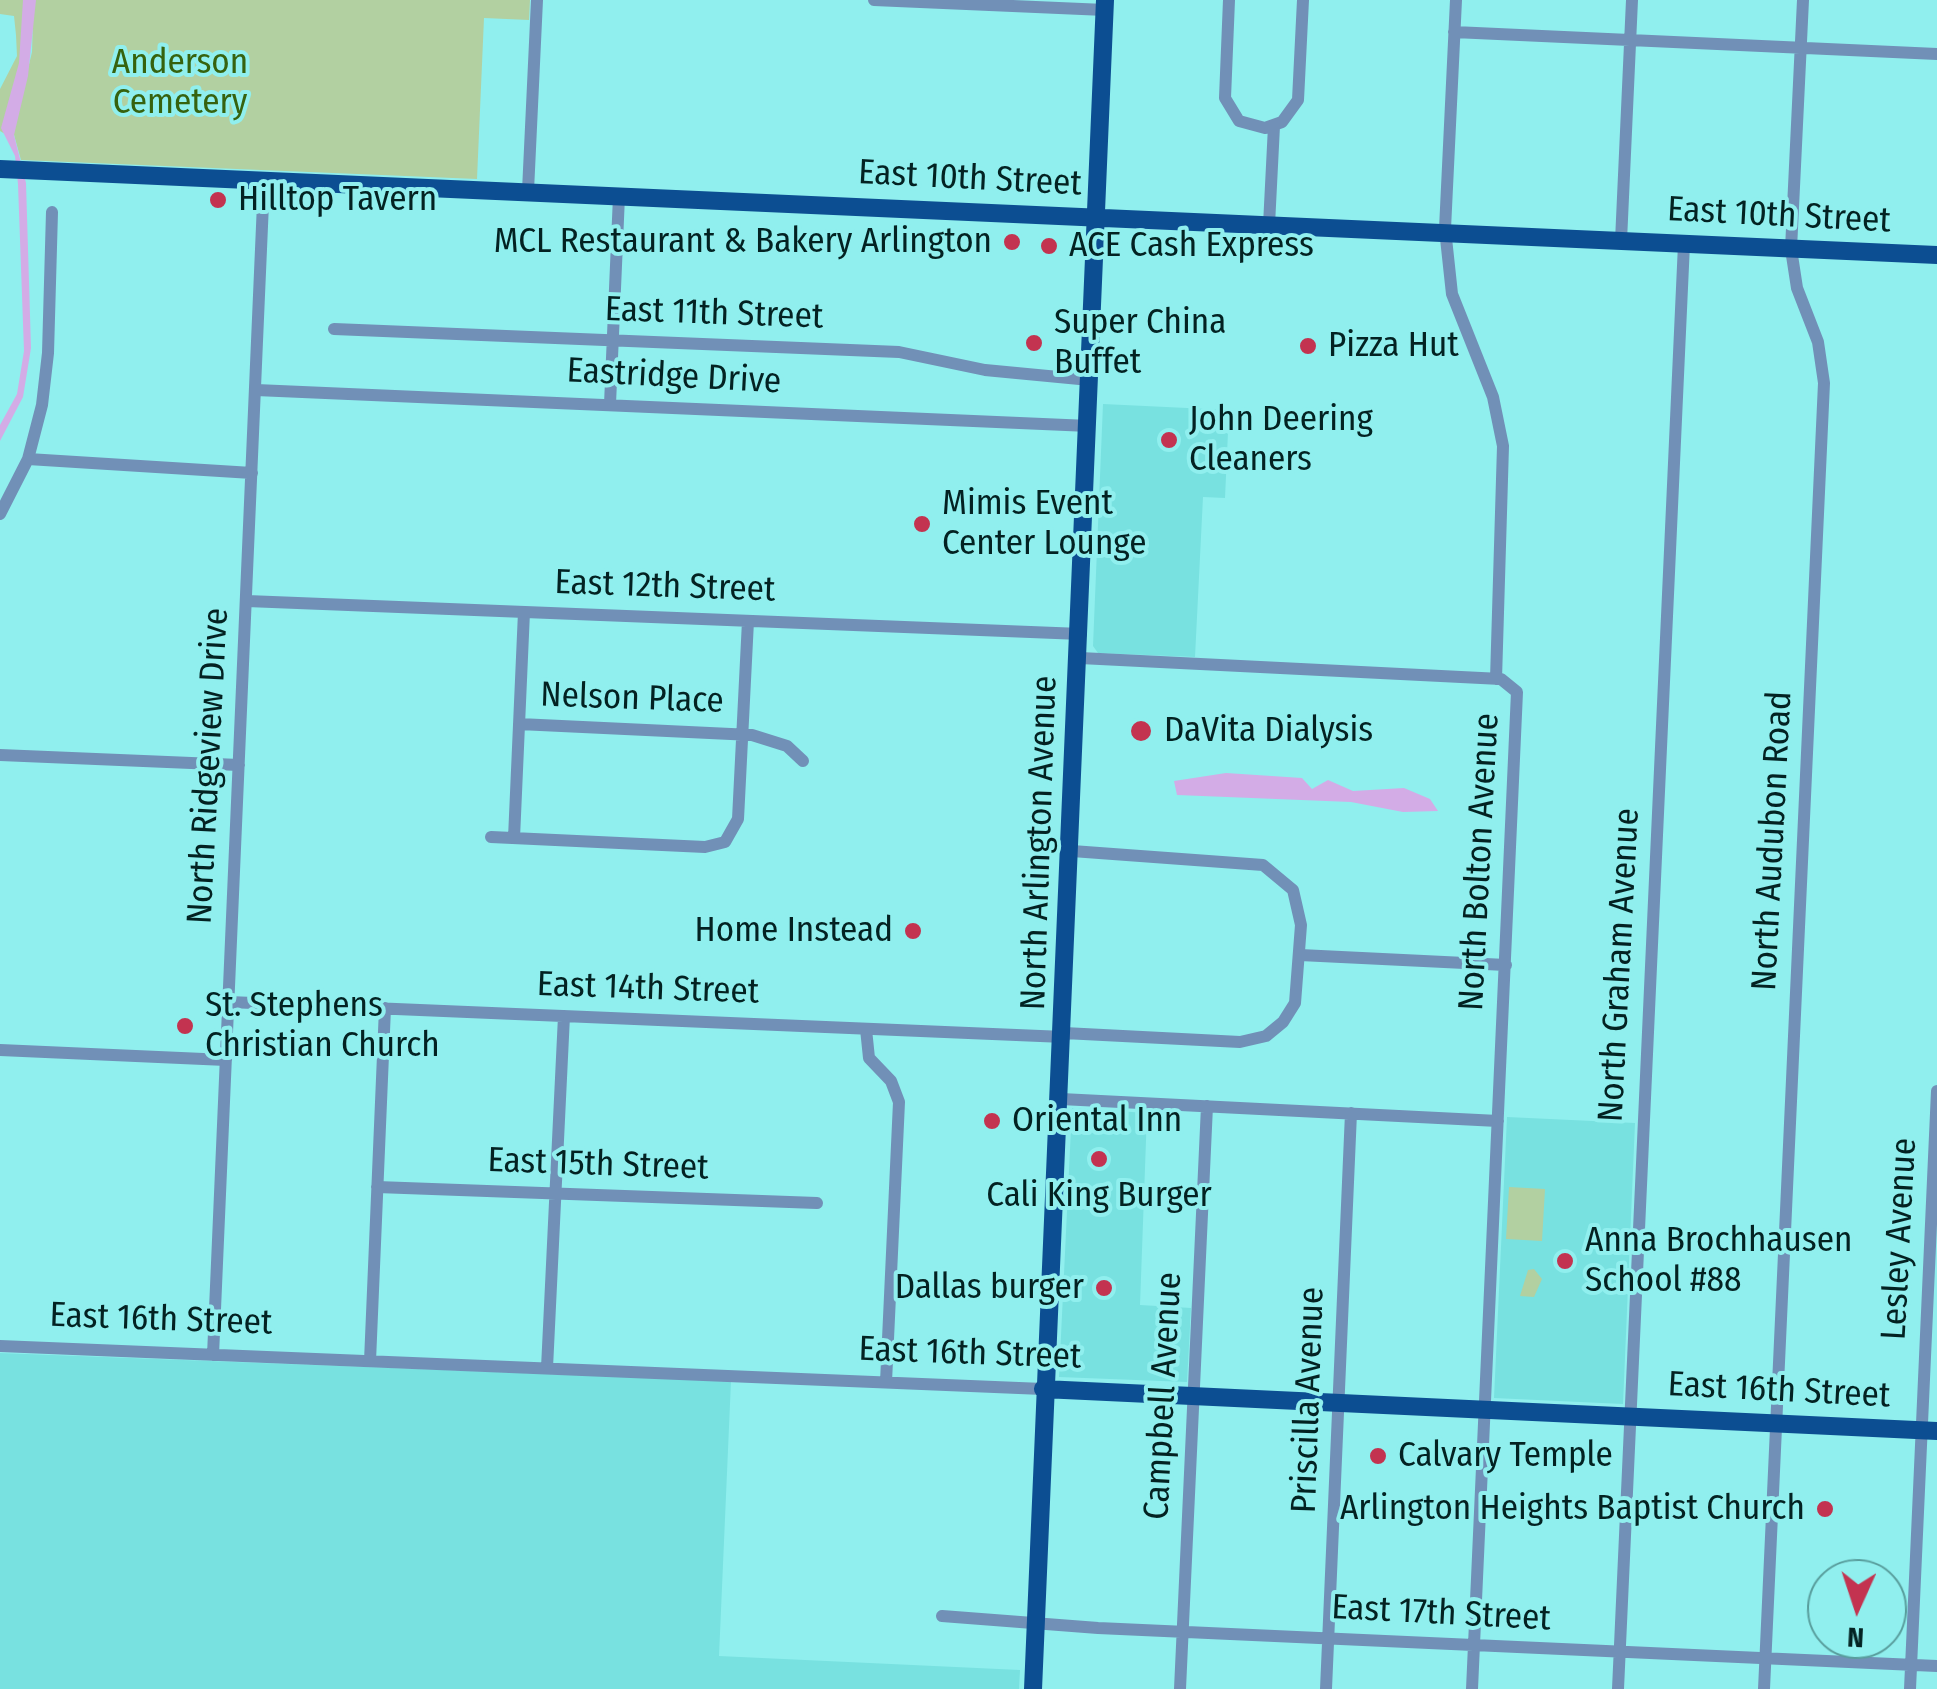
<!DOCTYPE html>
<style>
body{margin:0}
#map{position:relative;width:1937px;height:1689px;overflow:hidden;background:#90efee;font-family:"Fira Sans Condensed",sans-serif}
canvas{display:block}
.north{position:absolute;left:1807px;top:1559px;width:100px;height:100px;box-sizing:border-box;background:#90efee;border:2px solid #589d9c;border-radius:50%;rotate:183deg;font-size:28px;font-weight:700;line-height:40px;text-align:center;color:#032222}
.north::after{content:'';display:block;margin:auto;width:35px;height:45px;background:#c33350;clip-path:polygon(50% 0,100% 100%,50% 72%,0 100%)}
</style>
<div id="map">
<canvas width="1937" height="1689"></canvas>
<div class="north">N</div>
</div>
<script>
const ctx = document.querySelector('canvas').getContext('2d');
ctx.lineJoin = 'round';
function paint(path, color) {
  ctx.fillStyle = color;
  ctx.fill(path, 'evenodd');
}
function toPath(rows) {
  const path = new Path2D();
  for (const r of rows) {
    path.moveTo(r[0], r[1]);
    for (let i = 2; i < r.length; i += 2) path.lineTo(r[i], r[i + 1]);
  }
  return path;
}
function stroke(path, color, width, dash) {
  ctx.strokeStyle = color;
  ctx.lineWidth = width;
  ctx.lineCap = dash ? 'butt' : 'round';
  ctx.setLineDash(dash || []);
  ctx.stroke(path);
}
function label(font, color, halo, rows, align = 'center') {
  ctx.font = font + ' "Fira Sans Condensed",sans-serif';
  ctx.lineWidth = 8;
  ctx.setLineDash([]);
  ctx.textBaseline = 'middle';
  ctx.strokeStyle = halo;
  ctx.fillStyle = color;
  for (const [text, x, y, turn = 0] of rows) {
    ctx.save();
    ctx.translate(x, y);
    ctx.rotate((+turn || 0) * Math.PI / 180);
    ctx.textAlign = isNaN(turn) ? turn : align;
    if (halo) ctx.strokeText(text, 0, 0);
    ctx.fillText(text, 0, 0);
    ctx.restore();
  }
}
paint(toPath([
 [1103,404,1229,410,1225,498,1203,497,1195,657,1098,653,1093,646],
 [1072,1108,1147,1113,1140,1305,1191,1308,1187,1382,1059,1377],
 [1507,1117,1635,1123,1623,1404,1494,1398],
 [0,1353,731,1381,719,1656,1020,1670,1019,1689,0,1689]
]), '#78e1e0');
paint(toPath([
 [0,0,530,0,529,20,484,18,477,179,21,160,13,131,32,52,33,19,5,134,0,131,0,89,17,56,16,35,14,16,0,14],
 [1509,1187,1545,1189,1542,1241,1506,1239],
 [1534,1269,1542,1279,1534,1297,1520,1296,1528,1270]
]), '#b2d0a1');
paint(toPath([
 [23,0,36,0,28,76,14,135,26,183,31,348,23,397,0,441,0,425,17,394,24,351,18,184,15,156,1,128,19,63],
 [1226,773,1302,778,1312,789,1328,780,1353,791,1404,788,1430,799,1438,811,1403,812,1351,802,1177,795,1174,781]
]), '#d3ace6');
stroke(toPath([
 [874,0,1105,10],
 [1229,0,1225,98,1239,121,1265,128,1282,122,1298,100,1303,0],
 [1456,0,1445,229,1452,294,1493,397,1503,446,1496,679],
 [1454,32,1937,54],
 [528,191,537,0],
 [1269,225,1274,126],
 [1621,241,1632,0],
 [334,329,899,352,985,370,1090,380],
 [256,390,1089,426],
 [610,404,619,196],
 [28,459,252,473],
 [0,514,28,459,42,405,48,353,52,212],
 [247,601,1081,634],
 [1080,658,1501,679,1517,692,1472,1689],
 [519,724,752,735,787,746,803,761],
 [0,755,239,765],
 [491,837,705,847,725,842,738,819,748,621],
 [514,838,524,612],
 [1300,955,1506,965],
 [229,1002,1064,1037],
 [866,1029,869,1058,891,1081,899,1102,886,1382],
 [1064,1033,1240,1042,1266,1036,1283,1022,1295,1003,1301,925,1293,890,1263,865,1072,851],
 [0,1050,226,1060],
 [1061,1099,1498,1121],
 [377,1187,817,1203],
 [0,1346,1043,1389],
 [213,1355,264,180],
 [370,1361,385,1008],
 [547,1368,564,1016],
 [942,1616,1098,1628,1937,1666],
 [1180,1689,1207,1106],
 [1326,1689,1351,1113],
 [1618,1689,1684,244],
 [1764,1689,1824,383,1818,342,1797,288,1791,249,1803,0],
 [1910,1689,1937,1091]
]), '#7190b7', 12);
stroke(toPath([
 [0,169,1937,255],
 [1043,1389,1937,1431],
 [1033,1689,1105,0]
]), '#0c4e92', 18);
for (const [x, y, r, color] of [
 [218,200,10,"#c33350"],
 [1012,242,10,"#c33350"],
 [1049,246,10,"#c33350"],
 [1034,343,10,"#c33350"],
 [1308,346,10,"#c33350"],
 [1169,440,10,"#c33350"],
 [922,524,10,"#c33350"],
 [1141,731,12,"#c33350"],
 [913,931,10,"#c33350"],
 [185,1026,10,"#c33350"],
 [992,1121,10,"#c33350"],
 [1099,1159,10,"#c33350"],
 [1565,1261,10,"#c33350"],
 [1104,1288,10,"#c33350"],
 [1378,1456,10,"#c33350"],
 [1825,1509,10,"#c33350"]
]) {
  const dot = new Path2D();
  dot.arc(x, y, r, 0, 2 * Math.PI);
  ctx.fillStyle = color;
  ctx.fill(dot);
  stroke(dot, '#90efee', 4);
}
label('35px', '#36620e', '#90efee', [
 ["Anderson",180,63],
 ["Cemetery",180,103]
]);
label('35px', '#032222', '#90efee', [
 ["East 10th Street",970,179,3],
 ["East 10th Street",1779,216,3],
 ["East 11th Street",714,314,2],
 ["Eastridge Drive",674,377,3],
 ["East 12th Street",665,587,2],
 ["Nelson Place",632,699,2],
 ["North Ridgeview Drive",209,766,-87],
 ["North Audubon Road",1773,841,-87],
 ["North Arlington Avenue",1040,843,-88],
 ["North Bolton Avenue",1480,862,-87],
 ["North Graham Avenue",1620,965,-87],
 ["East 14th Street",648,989,2],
 ["East 15th Street",598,1165,2],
 ["Lesley Avenue",1900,1239,-87],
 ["East 16th Street",161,1320,2],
 ["East 16th Street",970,1354,2],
 ["East 16th Street",1779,1391,3],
 ["Campbell Avenue",1164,1396,-87],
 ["Priscilla Avenue",1309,1400,-88],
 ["East 17th Street",1441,1614,3]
]);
label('35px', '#032222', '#90efee', [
 ["Hilltop Tavern",238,200],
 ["MCL Restaurant & Bakery Arlington",992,242,"right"],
 ["ACE Cash Express",1069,246],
 ["Super China",1054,323],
 ["Buffet",1054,363],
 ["Pizza Hut",1328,346],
 ["John Deering",1189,420],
 ["Cleaners",1189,460],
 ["Mimis Event",942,504],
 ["Center Lounge",942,544],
 ["DaVita Dialysis",1164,731],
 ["Home Instead",893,931,"right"],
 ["St. Stephens",205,1006],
 ["Christian Church",205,1046],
 ["Oriental Inn",1012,1121],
 ["Cali King Burger",1099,1196,"center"],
 ["Anna Brochhausen",1585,1241],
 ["School #88",1585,1281],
 ["Dallas burger",1084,1288,"right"],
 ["Calvary Temple",1398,1456],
 ["Arlington Heights Baptist Church",1805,1509,"right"]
], 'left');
</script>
